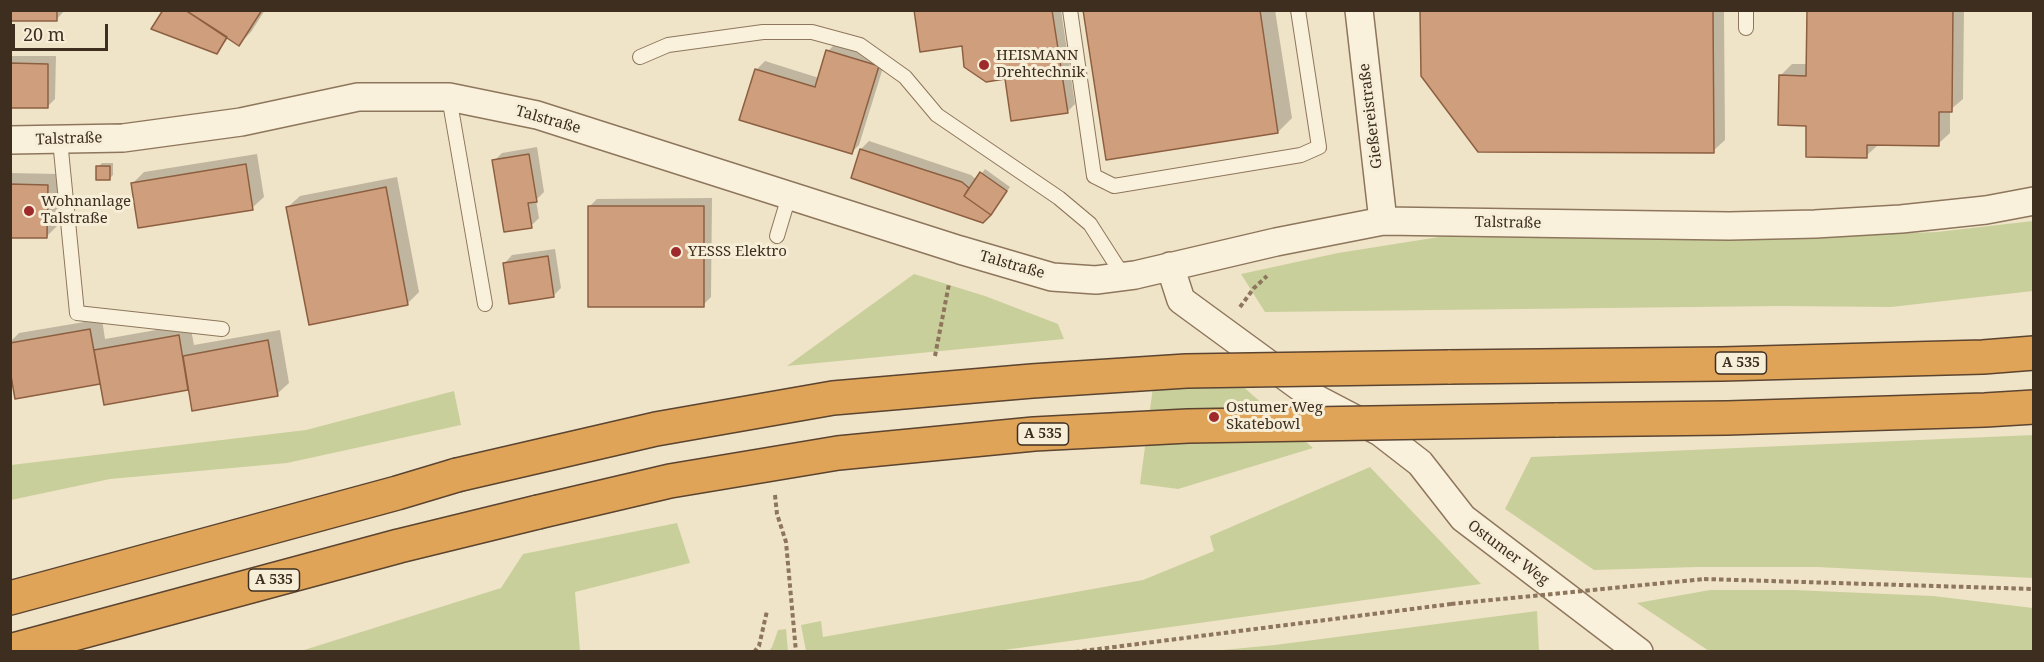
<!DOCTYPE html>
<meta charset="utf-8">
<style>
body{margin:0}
#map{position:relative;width:2044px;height:662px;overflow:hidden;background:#f0e4c8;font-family:"Noto Serif",serif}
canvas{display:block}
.frame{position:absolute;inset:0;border:12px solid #3d2e20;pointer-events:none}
.scale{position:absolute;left:12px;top:24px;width:96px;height:27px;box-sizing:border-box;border:3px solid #3d2e20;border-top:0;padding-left:8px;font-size:18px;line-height:21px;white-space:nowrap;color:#3d2e20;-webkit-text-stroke:4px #f7eed8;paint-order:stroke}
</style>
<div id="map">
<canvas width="2044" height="662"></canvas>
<div class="frame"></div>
<div class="scale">20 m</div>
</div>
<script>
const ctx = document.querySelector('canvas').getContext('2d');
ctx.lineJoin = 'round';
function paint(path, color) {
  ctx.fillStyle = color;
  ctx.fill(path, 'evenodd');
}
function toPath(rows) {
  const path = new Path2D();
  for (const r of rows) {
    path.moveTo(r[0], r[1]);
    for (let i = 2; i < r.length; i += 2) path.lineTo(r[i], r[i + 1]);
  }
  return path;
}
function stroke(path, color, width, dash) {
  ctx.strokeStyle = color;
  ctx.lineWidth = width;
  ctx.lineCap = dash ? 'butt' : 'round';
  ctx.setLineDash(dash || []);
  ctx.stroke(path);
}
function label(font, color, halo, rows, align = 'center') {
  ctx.font = font + ' "Noto Serif",serif';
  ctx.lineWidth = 6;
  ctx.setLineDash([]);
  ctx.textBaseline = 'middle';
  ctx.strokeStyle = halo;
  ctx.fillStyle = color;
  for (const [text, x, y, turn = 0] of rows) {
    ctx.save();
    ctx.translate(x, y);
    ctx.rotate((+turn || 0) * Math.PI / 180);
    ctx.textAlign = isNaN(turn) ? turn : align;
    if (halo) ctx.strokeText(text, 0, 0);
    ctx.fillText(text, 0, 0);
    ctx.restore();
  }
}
paint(toPath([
 [2033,221,2033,291,1891,307,1779,306,1265,312,1241,274,1338,253,1439,237,1746,239,1937,232],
 [914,274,985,296,1058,324,1064,339,787,366],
 [1240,384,1313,448,1178,489,1140,484,1153,387],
 [454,391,461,425,287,463,110,479,11,500,11,465,306,430],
 [2033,435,2033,578,1817,567,1698,567,1594,570,1505,509,1531,457],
 [1370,467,1481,584,997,651,806,651,801,625,821,621,823,637,1143,580,1214,551,1210,536],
 [677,523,690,563,575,592,580,651,301,651,501,588,523,554],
 [1710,590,1794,590,1933,596,2033,608,2033,651,1709,651,1637,603],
 [1537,611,1539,651,1212,651,1275,645],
 [786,629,788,651,769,651,772,647,778,630]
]), '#c9cf9b');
paint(toPath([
 [13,10,65,10,56,20],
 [165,10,265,10,251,32,239,44,229,37,217,53],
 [916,10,1061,10,1075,104,1067,112,1006,77],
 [1084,10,1275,10,1292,118,1278,132],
 [1422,10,1724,10,1725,140,1713,151],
 [1809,10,1964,10,1963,99,1950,110,1950,133,1938,144,1878,145,1866,156,1808,124,1780,76,1792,64,1808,64],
 [836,43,886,58,859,145,851,153,741,119,757,69,765,61,819,78,828,51],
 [10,56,56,56,55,99,47,107,10,106],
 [869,141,971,175,977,180,985,169,1010,187,997,206,982,221,861,149],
 [537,147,544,192,536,200,539,218,531,226,494,161,502,153],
 [257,154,264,197,252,208,132,184,144,172],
 [102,163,113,163,113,175,109,179,98,167],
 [10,173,59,174,58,225,46,237,10,236],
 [397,177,419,292,407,304,288,207,300,196],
 [712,198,711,297,703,305,589,207,597,199],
 [555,249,561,288,553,296,504,264,512,255],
 [102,319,105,339,190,324,194,345,280,330,289,383,277,394,190,388,105,403,101,382,17,397,10,361,10,342,19,333]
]), '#0003');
const building = toPath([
 [11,10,57,10,57,21,11,21,11,10],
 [163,10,185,10,227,37,217,54,151,29,163,10],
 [185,10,262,10,239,46,185,10],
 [914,10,1052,10,1068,113,1011,121,1005,79,986,82,964,67,962,46,920,52,914,10],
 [1083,10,1260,10,1278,133,1106,160,1083,10],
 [1420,10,1713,10,1714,153,1478,152,1421,76,1420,10],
 [1807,10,1953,10,1952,112,1939,112,1939,146,1867,145,1867,158,1806,157,1806,126,1778,125,1779,75,1806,76,1807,10],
 [826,50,879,66,852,154,739,120,755,69,815,87,826,50],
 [10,63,48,64,48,108,10,108,10,63],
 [860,149,962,182,969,188,964,196,991,215,983,223,851,178,860,149],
 [529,154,537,202,528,203,532,228,504,232,492,160,529,154],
 [246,164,253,210,138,228,131,183,246,164],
 [96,166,110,166,110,180,96,180,96,166],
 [980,172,1007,191,991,215,964,196,980,172],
 [10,184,48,185,47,238,10,238,10,184],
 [386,187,408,305,309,325,286,207,386,187],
 [588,206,704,206,704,307,588,307,588,206],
 [548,256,554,297,509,304,503,263,548,256],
 [90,329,100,384,15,399,10,370,10,343,90,329],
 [179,335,188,390,104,405,94,350,179,335],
 [268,340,278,396,192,411,183,356,268,340]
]);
paint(building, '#cf9f7d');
stroke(building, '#8d5f41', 1.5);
const lane = toPath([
 [1070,10,1094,176,1114,186,1301,155,1319,147,1298,10],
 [1746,10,1746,28],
 [640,57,668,45,763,32,812,32,860,45,905,77,937,115,1059,198,1090,224,1124,277],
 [449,97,485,304],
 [60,140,77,313,222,329],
 [777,236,789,196]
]);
const street = toPath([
 [1359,10,1383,221],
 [10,140,123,138,241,122,358,97,449,97,537,115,960,250,1052,277,1096,280,1135,275,1276,242,1383,221,1729,226,1815,224,1901,219,1986,210,2034,201],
 [1170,266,1181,300,1315,398,1380,432,1420,463,1463,518,1639,652]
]);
const highway = toPath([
 [1448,367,1722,364,1983,357,2034,353],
 [1555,420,1727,418,1985,410,2034,407],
 [10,598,397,493,457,475],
 [10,651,399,546,538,512]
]);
stroke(lane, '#8d765c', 16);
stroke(street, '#8d765c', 30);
stroke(highway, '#5b4430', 36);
stroke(toPath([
 [1240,307,1254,288,1267,276],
 [935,356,949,284],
 [775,495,777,514,786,542,796,652],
 [1704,579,2034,589],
 [754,652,759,646,767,611],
 [1075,652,1451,604]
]), '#8d765c', 4, [4.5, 3]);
stroke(lane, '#faf1dc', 14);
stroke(street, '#faf1dc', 27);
stroke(highway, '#e0a458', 33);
const highwayBridge = toPath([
 [457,475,656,429,833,398,1032,381,1186,371,1448,367],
 [538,512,670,481,838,453,1034,434,1188,426,1555,420]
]);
stroke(highwayBridge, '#5b4430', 36, []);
stroke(toPath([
 [1451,604,1704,579]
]), '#8d765c', 4, [4.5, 3]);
stroke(highwayBridge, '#e0a458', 33);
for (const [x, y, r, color] of [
 [984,65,6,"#9e2a2b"],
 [29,211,6,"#9e2a2b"],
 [676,252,6,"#9e2a2b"],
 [1214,417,6,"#9e2a2b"]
]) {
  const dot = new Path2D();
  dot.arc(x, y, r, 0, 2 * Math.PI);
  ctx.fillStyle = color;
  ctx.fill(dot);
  stroke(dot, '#f7eed8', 2);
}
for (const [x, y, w] of [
 [1741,363,51],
 [1043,434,51],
 [274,580,51]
]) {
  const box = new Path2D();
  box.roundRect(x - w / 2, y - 11, w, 22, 4.5);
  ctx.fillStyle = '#f7eed8';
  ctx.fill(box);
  stroke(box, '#3d2e20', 1.5);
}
label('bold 14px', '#3d2e20', null, [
 ["A 535",1741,363],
 ["A 535",1043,434],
 ["A 535",274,580]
]);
label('15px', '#3d2e20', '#f7eed8', [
 ["HEISMANN",996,56],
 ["Drehtechnik",996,73],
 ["Wohnanlage",41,202],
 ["Talstraße",41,219],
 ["YESSS Elektro",688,252],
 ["Ostumer Weg",1226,408],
 ["Skatebowl",1226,425]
], 'left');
label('15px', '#3d2e20', '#f7eed8', [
 ["Gießereistraße",1371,116,-97],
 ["Talstraße",548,120,16],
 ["Talstraße",69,139,-2],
 ["Talstraße",1508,223,1],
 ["Talstraße",1012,265,16],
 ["Ostumer Weg",1508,553,37]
]);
</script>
